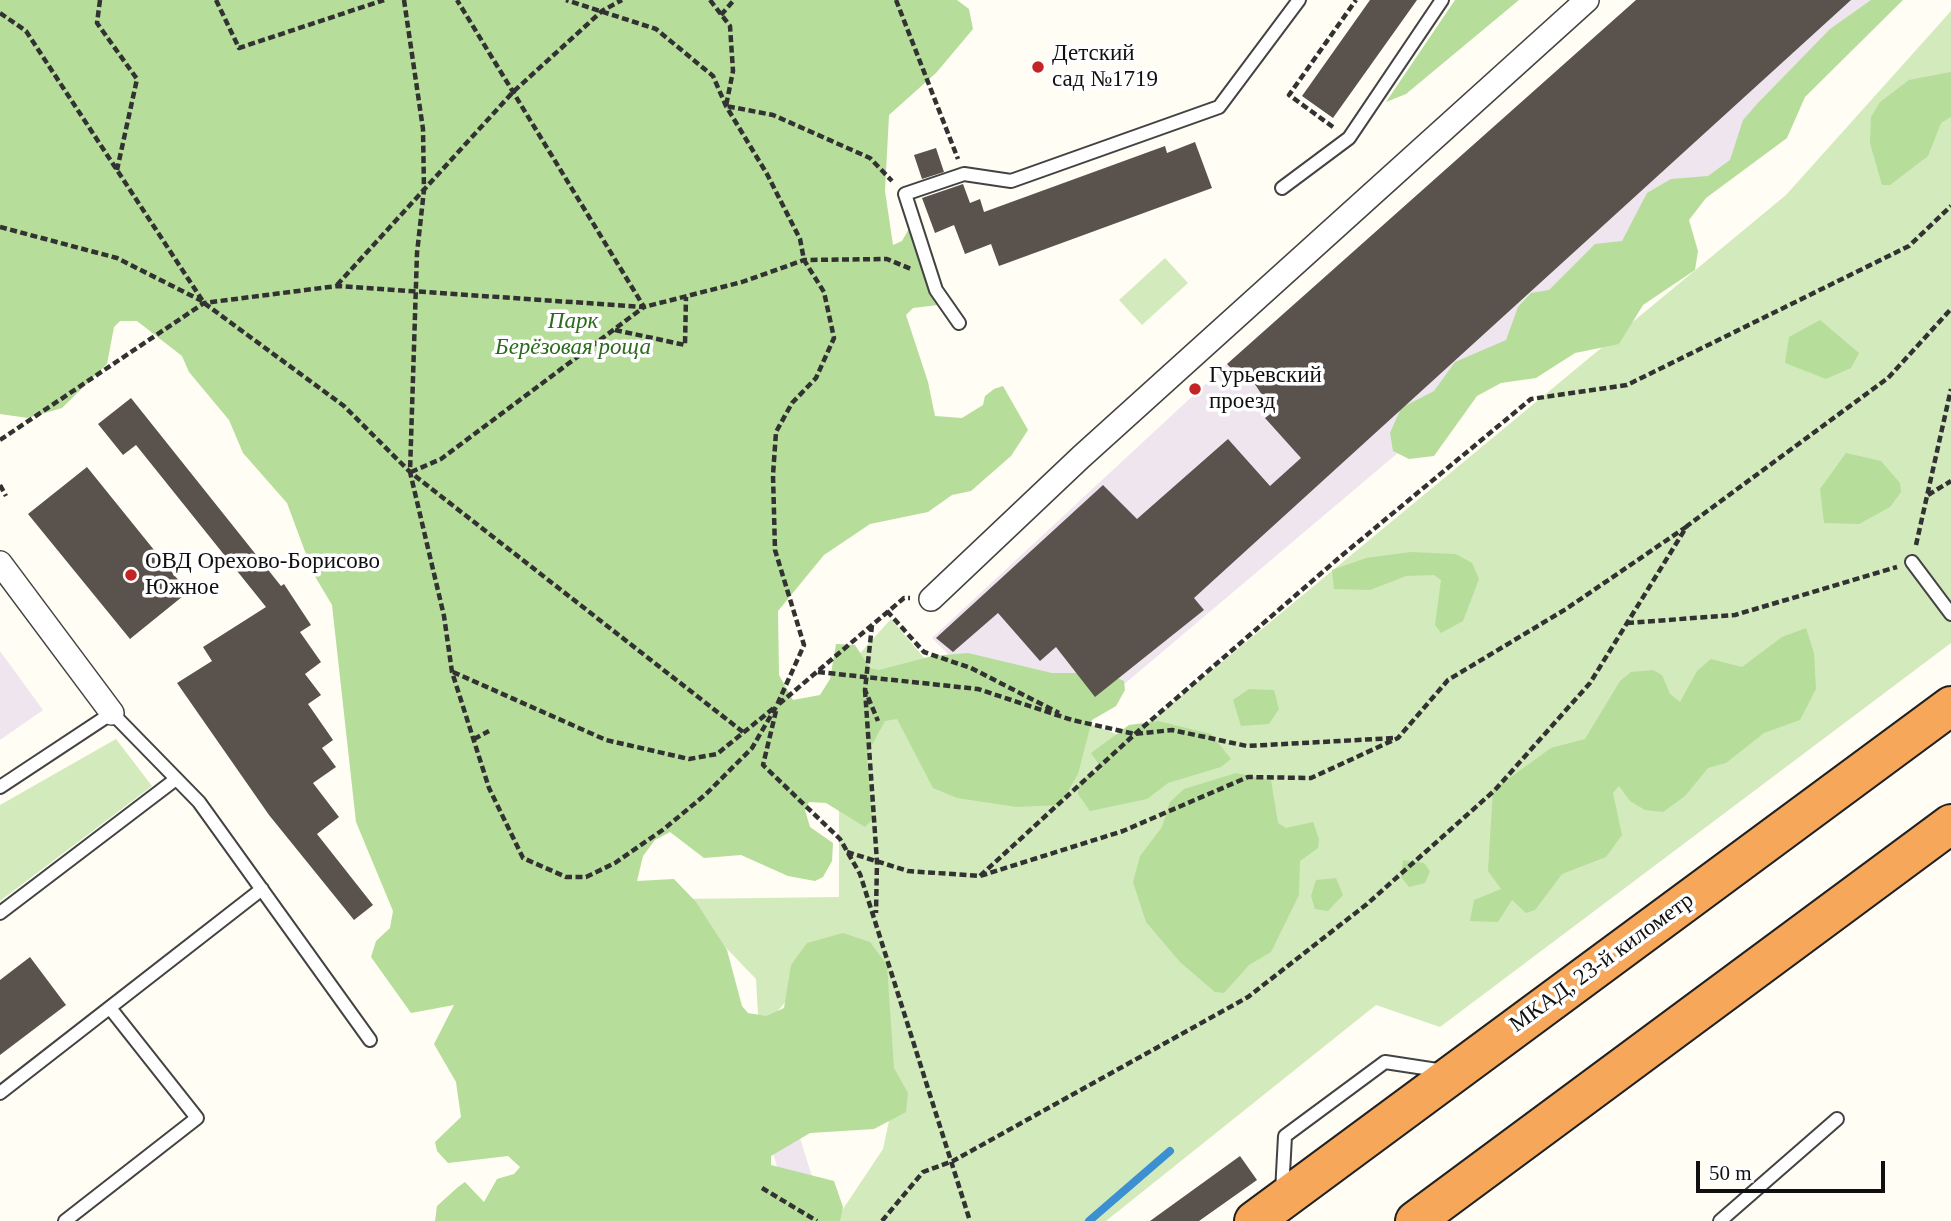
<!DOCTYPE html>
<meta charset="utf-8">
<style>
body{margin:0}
#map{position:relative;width:1951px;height:1221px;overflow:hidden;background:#fffdf4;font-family:Georgia,serif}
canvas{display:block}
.scale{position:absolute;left:1696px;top:1161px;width:189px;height:32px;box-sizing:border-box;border:4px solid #101010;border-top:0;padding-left:9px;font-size:21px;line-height:24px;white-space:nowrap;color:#101010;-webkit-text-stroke:5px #fff;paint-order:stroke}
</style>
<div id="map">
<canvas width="1951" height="1221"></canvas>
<div class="scale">50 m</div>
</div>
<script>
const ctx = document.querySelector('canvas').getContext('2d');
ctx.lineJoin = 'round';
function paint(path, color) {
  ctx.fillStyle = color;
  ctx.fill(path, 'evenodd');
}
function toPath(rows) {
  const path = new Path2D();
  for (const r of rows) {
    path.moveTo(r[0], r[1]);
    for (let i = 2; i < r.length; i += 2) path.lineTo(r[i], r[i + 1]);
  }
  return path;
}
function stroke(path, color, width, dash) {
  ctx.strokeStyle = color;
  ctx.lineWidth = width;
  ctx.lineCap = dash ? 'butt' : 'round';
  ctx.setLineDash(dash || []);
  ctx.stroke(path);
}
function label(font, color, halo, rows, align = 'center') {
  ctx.font = font + ' Georgia,serif';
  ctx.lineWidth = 7;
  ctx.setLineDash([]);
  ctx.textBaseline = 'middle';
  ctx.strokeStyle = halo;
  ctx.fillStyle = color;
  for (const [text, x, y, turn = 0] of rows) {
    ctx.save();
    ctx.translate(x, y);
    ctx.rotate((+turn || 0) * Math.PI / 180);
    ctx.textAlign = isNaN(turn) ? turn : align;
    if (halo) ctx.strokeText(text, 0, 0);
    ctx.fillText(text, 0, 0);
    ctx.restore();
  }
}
paint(toPath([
 [1636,0,1888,0,1740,164,1103,702,950,656,932,638,1227,364],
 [0,651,43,710,0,740],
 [795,1122,814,1183,785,1192,766,1131]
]), '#eee5ef');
paint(toPath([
 [1951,11,1951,643,1440,1027,1376,1005,1106,1221,835,1221,883,1149,893,1102,804,981,759,1032,756,979,679,899,839,897,839,777,834,682,891,619,926,660,1129,739,1786,195],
 [1165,258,1188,283,1142,325,1119,300],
 [116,739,152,786,0,901,0,805]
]), '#d3ebbc');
paint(toPath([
 [0,0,957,0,969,9,973,29,936,73,889,115,885,191,893,245,902,241,911,225,938,305,913,308,906,315,928,382,935,416,962,418,983,405,985,396,994,389,1003,386,1028,430,1011,456,971,491,952,495,928,512,870,524,824,555,778,611,779,675,793,700,820,695,830,679,836,644,855,645,870,668,879,670,932,656,968,653,1052,673,1107,673,1124,681,1125,690,1116,706,1092,720,1078,774,1060,805,1017,807,957,798,933,788,897,719,885,721,867,754,872,820,865,827,826,803,809,802,805,810,810,827,833,843,832,861,823,877,815,881,788,876,741,855,704,858,670,832,655,840,643,856,637,881,674,879,696,902,727,950,742,1006,748,1013,766,1016,784,1008,791,965,807,943,843,933,870,942,887,965,894,1068,908,1093,906,1112,874,1129,810,1133,771,1156,771,1165,834,1181,843,1207,840,1221,435,1221,437,1206,458,1187,465,1182,484,1202,497,1179,514,1174,520,1167,508,1156,448,1163,437,1151,435,1142,461,1117,456,1082,434,1044,454,1005,411,1013,371,957,376,941,390,928,393,911,356,822,332,605,313,573,287,503,243,453,229,420,189,372,182,356,137,321,120,321,114,327,107,364,62,408,28,418,0,414],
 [1455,0,1519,0,1406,94,1386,102],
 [1871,0,1903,0,1805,97,1787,138,1706,198,1689,220,1698,251,1695,270,1643,305,1619,344,1575,353,1536,378,1501,383,1477,396,1434,456,1409,459,1393,451,1390,433,1401,408,1434,391,1455,362,1506,340,1518,307,1531,293,1549,290,1595,244,1622,241,1647,193,1671,179,1708,176,1730,160,1743,120,1757,104,1830,29],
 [1951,72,1951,117,1941,123,1928,156,1890,185,1882,185,1870,143,1871,117,1880,102,1909,80],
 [1820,320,1859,353,1851,368,1826,379,1785,363,1789,337],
 [1846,453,1881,461,1900,483,1901,492,1890,507,1859,524,1824,523,1820,489],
 [1411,552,1456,554,1472,563,1479,579,1463,621,1441,633,1435,625,1441,580,1434,575,1406,576,1370,590,1334,589,1332,570,1366,558],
 [1806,628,1814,653,1816,689,1800,720,1764,733,1726,763,1708,768,1685,796,1663,812,1645,810,1630,801,1619,786,1613,793,1622,835,1606,857,1562,874,1535,910,1526,913,1512,900,1498,922,1470,921,1474,900,1501,889,1488,871,1493,790,1551,748,1585,739,1620,681,1631,672,1653,670,1662,675,1670,694,1680,702,1697,671,1711,659,1742,667,1782,637],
 [1249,689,1274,690,1279,709,1269,724,1241,726,1233,700],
 [1158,721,1211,734,1231,759,1221,767,1168,783,1147,799,1090,811,1078,794,1079,781,1102,769,1091,753,1129,725],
 [1236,773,1271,780,1278,823,1286,828,1313,822,1319,839,1318,848,1300,861,1299,895,1271,952,1249,965,1224,993,1215,992,1180,962,1146,922,1133,882,1140,856,1162,827,1170,802,1184,789],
 [1403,860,1424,863,1430,871,1425,883,1409,887,1401,877],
 [1336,878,1343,895,1328,911,1315,909,1311,896,1316,880]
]), '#b6dd9a');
stroke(toPath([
 [1089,1221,1170,1151]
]), '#3c90d1', 8);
paint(toPath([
 [1370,0,1417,0,1333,118,1302,96],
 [1636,0,1851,0,1194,598,1204,610,1095,697,1056,647,1040,661,998,613,953,652,936,638,1103,485,1137,519,1228,439,1270,486,1301,458,1265,418,1273,412,1251,378,1245,383,1227,364],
 [1195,142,1212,188,999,266,991,244,965,254,954,225,935,233,922,198,963,184,970,203,980,199,984,212,1165,146,1167,153],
 [936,148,944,172,922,179,914,155],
 [131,398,281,586,284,584,311,625,300,632,321,662,305,674,321,695,308,704,333,740,322,748,336,767,313,783,339,817,317,834,373,905,354,920,269,815,177,683,212,661,203,647,266,607,136,445,123,455,98,424],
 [87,467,188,592,130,639,28,514],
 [30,957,66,1005,0,1055,0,980],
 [1240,1156,1257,1180,1199,1221,1150,1221]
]), '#5a524c');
const lane = toPath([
 [1282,188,1349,138,1442,0],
 [959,323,936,290,905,194,964,174,1011,181,1219,107,1299,0],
 [1912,562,1951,614],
 [0,787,112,713,199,802,370,1040],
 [0,913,176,779],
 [0,1093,262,889],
 [1282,1192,1285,1136,1385,1062,1444,1071],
 [65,1221,197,1118,110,1008],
 [1720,1221,1837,1119]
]);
const street = toPath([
 [0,563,112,713],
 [931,599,1081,457,1587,0]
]);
const highway = toPath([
 [1254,1221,1951,706],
 [1415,1221,1951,824]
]);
stroke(lane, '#434343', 16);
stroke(street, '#434343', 26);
stroke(highway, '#212121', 42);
stroke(toPath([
 [100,0,97,23,137,79,117,170],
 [216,0,239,48,384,0],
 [404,0,423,129,424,190,417,253,410,472,444,616,452,672,489,788,523,858,566,877,586,877,615,863,664,829,706,794,752,748,777,705,804,645,775,550,773,475,776,432,792,403,816,378,834,338,824,292,804,260,800,239,767,174,726,106,713,76,656,29,566,0],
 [710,0,730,26,733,71,726,106,773,115,870,158,892,181],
 [896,0,958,159],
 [0,13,26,31,204,303,344,406,410,472,743,732],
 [721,15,734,0],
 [1333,127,1289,95,1356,0],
 [0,227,117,258,202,301],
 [337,285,513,92,602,11,622,0],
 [615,330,685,345,686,297],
 [0,440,204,303,337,286,644,307,742,282,804,260,887,259,911,269],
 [411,472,441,459,644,307,457,0],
 [0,485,6,496],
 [1928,495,1951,481],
 [1916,545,1951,389],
 [887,611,924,652,971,668,1059,713],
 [1627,623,1735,615,1897,567],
 [872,625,865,690,878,721],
 [453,672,606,740,689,759,717,754,775,707],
 [818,672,978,689,1072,720,1135,734,1172,730,1247,746,1395,738],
 [865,690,877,862,876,913],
 [779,704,904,598,910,598],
 [776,711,763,765,840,839,860,874,970,1221],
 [474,739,489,731],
 [847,852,908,871,980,876,1123,831,1248,777,1311,778,1398,738,1448,680,1566,609,1686,527],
 [980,876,1135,734,1340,557,1531,399,1627,385,1909,246,1951,206],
 [762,1188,817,1221],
 [882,1221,923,1172,953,1161,1248,997,1367,904,1495,790,1590,683,1687,526,1888,378,1951,309]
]), '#323232', 4.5, [7, 3.5]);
stroke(lane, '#fff', 12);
stroke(street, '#fff', 23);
stroke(highway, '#f7a75a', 38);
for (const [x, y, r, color] of [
 [1038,67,7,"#c52426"],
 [1195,389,7,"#c52426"],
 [131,575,7,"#c52426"]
]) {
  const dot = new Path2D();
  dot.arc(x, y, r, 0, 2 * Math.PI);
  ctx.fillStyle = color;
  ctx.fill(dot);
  stroke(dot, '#fff', 2.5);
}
label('23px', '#101010', '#fff', [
 ["Детский",1052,54],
 ["сад №1719",1052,80],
 ["Гурьевский",1209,376],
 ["проезд",1209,402],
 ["ОВД Орехово-Борисово",145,562],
 ["Южное",145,588]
], 'left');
label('italic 23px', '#2b6b1e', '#fff', [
 ["Парк",573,322],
 ["Берёзовая роща",573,348]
]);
label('23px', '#101010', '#fff', [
 ["МКАД, 23-й километр",1602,963,-36]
]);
</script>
